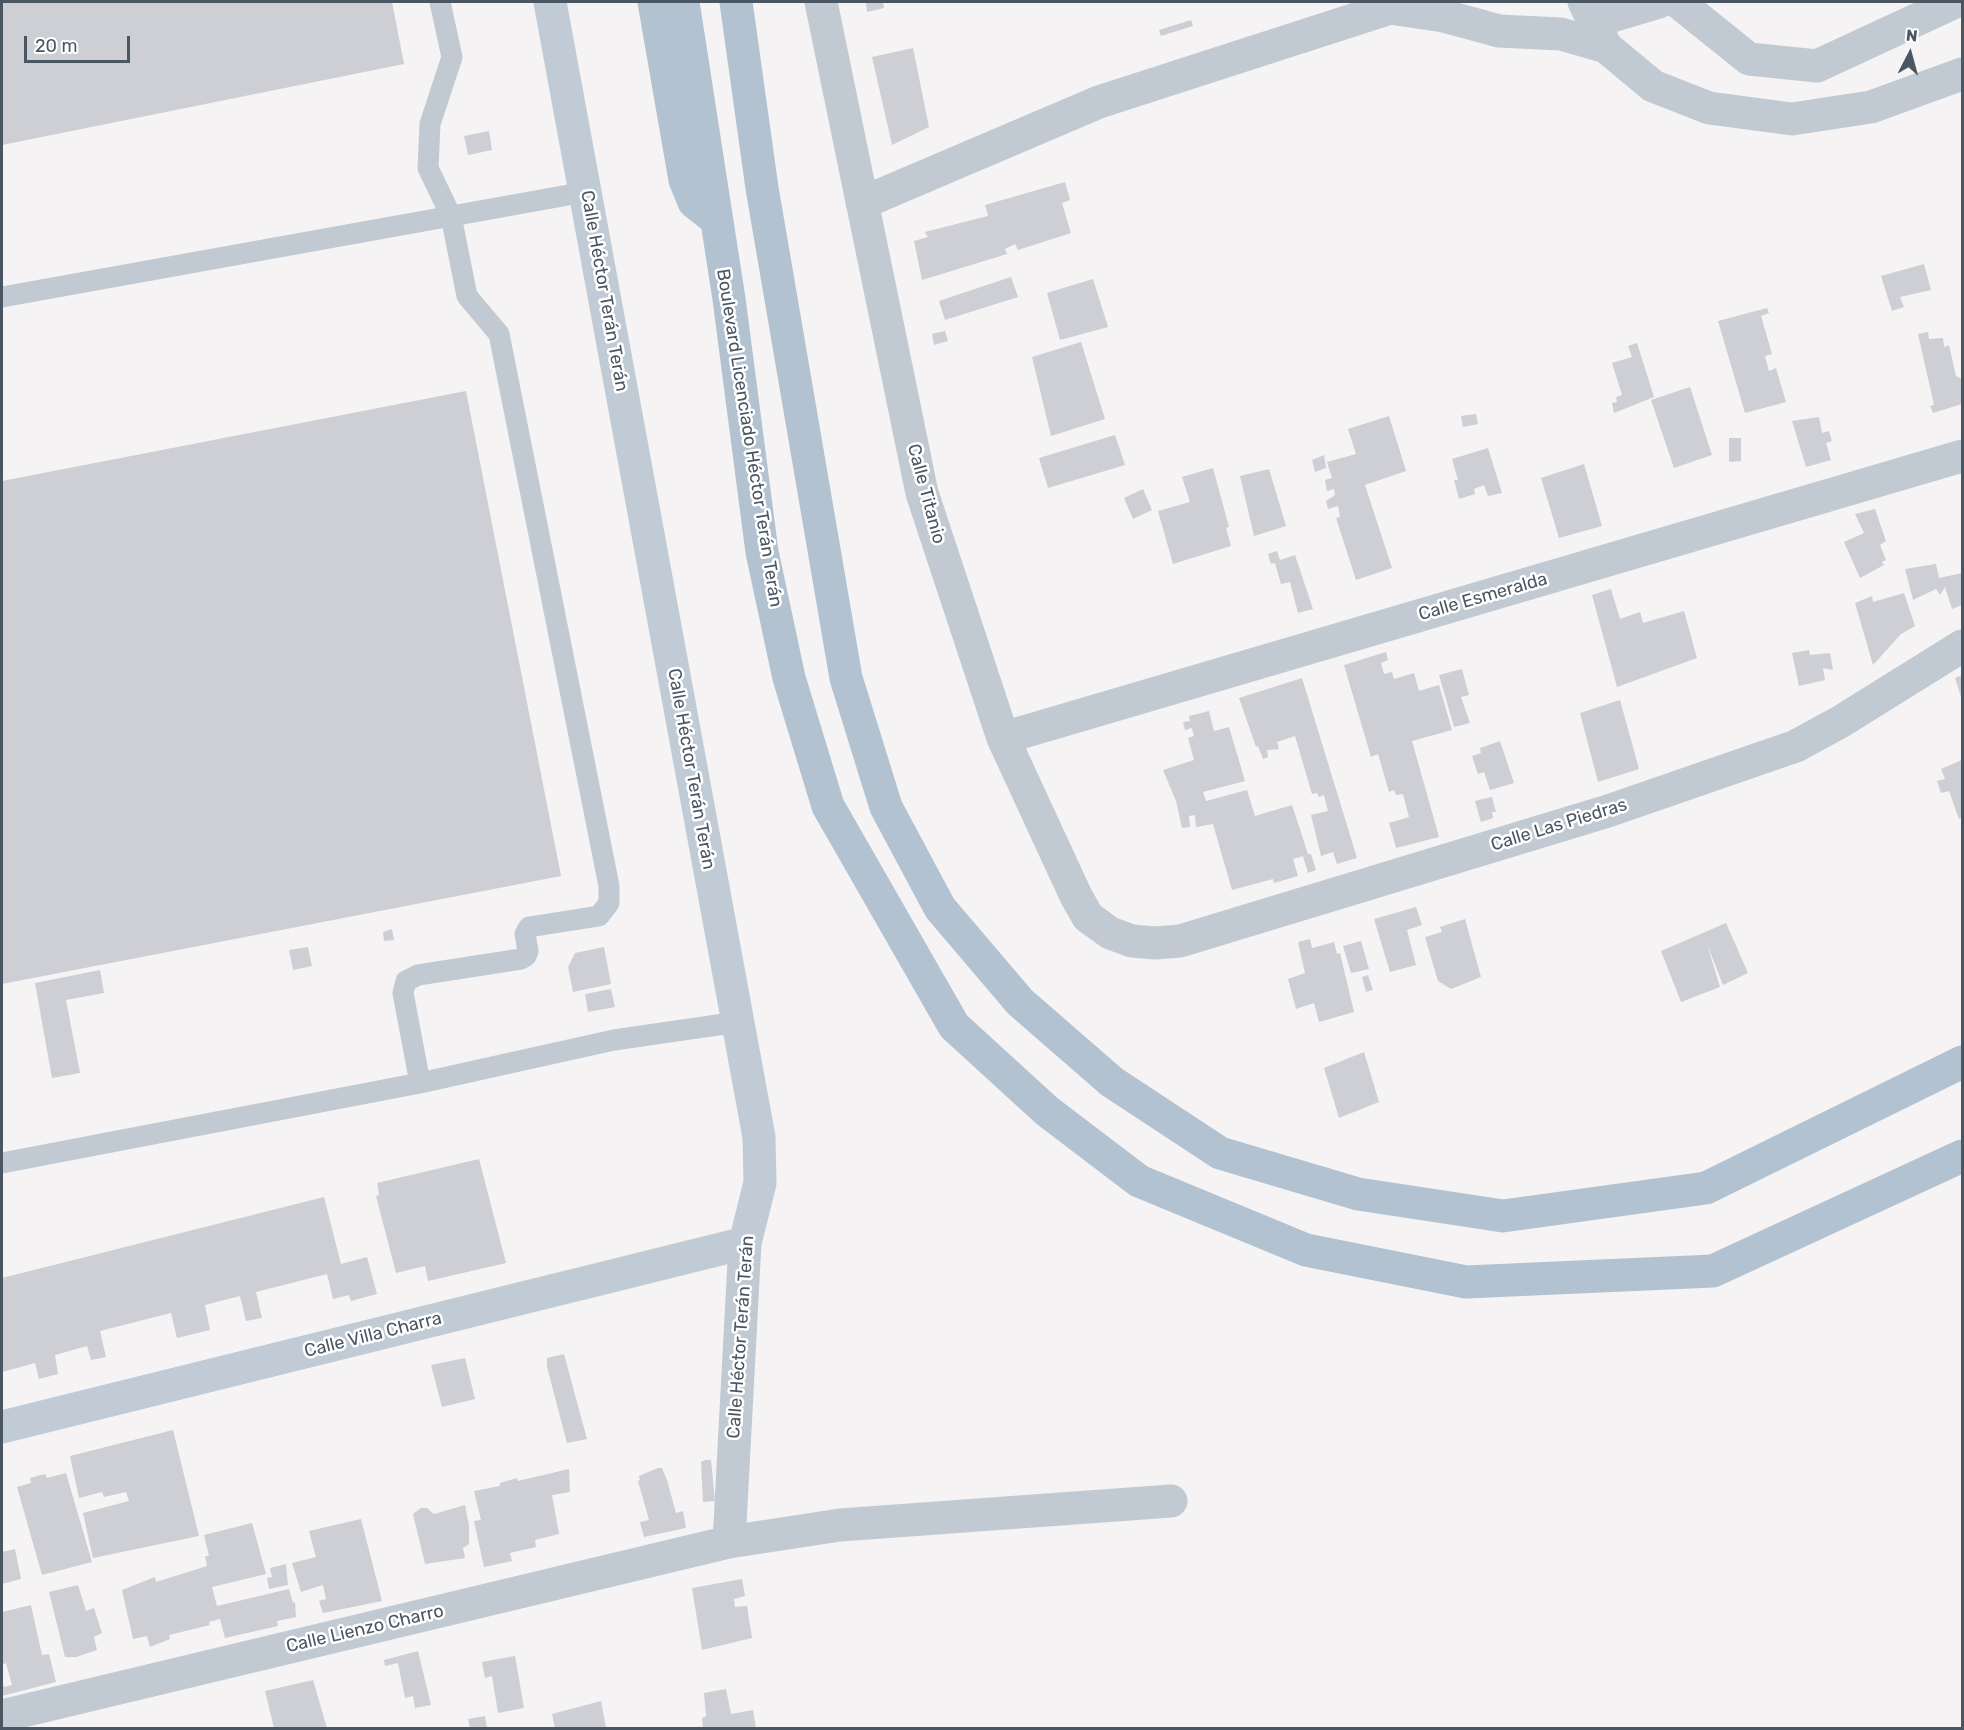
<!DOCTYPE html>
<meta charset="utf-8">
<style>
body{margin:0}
#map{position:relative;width:1964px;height:1730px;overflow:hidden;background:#f5f3f3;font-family:Rubik,sans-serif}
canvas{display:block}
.frame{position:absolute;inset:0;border:3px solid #4a5661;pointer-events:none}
.north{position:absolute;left:1880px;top:24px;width:60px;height:60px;-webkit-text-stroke:4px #fff;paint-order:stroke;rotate:6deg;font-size:16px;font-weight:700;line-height:24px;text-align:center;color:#4a5661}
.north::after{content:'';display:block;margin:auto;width:21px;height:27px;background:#4a5661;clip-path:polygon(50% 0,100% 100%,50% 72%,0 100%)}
.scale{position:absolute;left:24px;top:36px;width:106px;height:27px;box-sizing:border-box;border:3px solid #4a5661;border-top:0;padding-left:8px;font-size:18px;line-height:21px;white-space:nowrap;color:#4a5661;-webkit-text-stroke:4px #fff;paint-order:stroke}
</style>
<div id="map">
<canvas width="1964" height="1730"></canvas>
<div class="frame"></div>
<div class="north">N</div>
<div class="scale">20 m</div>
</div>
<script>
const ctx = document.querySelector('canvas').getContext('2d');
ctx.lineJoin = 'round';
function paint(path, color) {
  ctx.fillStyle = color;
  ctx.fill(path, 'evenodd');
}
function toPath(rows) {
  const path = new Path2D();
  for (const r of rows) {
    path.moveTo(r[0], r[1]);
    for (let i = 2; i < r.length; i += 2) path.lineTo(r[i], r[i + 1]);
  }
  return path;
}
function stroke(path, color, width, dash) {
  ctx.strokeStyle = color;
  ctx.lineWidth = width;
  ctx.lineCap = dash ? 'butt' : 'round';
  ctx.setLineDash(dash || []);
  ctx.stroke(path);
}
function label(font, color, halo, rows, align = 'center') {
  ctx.font = font + ' Rubik,sans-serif';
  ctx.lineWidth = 5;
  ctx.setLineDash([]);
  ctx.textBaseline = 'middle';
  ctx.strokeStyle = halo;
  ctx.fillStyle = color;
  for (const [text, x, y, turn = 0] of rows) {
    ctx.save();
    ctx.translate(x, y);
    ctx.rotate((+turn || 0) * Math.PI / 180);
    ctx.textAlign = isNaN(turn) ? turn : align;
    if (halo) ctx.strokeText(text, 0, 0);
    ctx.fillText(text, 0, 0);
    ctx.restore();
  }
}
paint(toPath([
 [2,2,392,2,404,64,2,145],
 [866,2,883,2,884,8,867,12],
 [1191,20,1193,26,1161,36,1159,30],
 [913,48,929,127,892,145,872,57],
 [489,131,492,150,468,155,464,136],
 [1065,182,1070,200,1062,203,1071,233,1018,250,1015,244,1005,249,1007,254,922,280,914,241,928,237,925,232,988,216,985,205],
 [1924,264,1931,290,1900,297,1904,307,1892,311,1881,276],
 [1011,277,1018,297,945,320,939,301],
 [1093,279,1108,327,1060,340,1047,293],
 [1767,308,1769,313,1761,316,1772,354,1765,356,1769,371,1776,368,1786,402,1745,413,1718,321],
 [945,331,948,341,934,345,932,334],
 [1928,332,1929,339,1943,338,1944,347,1949,345,1956,376,1962,379,1962,404,1933,413,1930,406,1934,405,1918,334],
 [1081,342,1105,419,1051,436,1032,357],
 [1637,343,1654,397,1614,413,1612,403,1617,402,1616,397,1622,395,1612,363,1632,357,1628,346],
 [1690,387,1712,455,1674,468,1651,400],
 [466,391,561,876,2,984,2,481],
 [1476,414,1478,424,1463,427,1461,416],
 [1389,416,1406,471,1365,485,1392,568,1356,580,1336,518,1340,517,1338,506,1328,509,1326,501,1335,495,1334,489,1327,491,1325,480,1332,478,1327,462,1356,454,1348,429],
 [1819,417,1822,433,1829,431,1832,441,1826,443,1831,460,1806,467,1792,421],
 [1115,435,1125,465,1048,488,1039,458],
 [1729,438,1741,438,1741,461,1729,462],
 [1488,448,1502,493,1488,496,1484,485,1474,489,1475,494,1459,499,1454,480,1458,480,1452,459],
 [1324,455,1326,468,1315,472,1312,460],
 [1584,464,1602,526,1559,538,1541,478],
 [1213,468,1229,527,1226,528,1231,546,1173,564,1158,511,1190,502,1182,477],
 [1269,469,1286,526,1254,536,1240,476],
 [1143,489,1152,510,1133,519,1124,498],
 [1875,509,1886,541,1880,545,1886,560,1882,562,1884,565,1860,578,1844,542,1864,533,1855,514],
 [1277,551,1280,560,1295,555,1313,609,1298,613,1290,582,1281,584,1275,563,1271,564,1268,554],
 [1936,564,1939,578,1962,573,1962,605,1952,609,1945,587,1940,595,1936,589,1913,600,1905,569],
 [1611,589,1620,619,1640,612,1643,623,1684,611,1697,658,1617,687,1592,595],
 [1904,593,1915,626,1901,634,1873,665,1855,603,1872,596,1873,602],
 [1809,650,1810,655,1830,653,1833,670,1823,668,1825,680,1799,686,1792,653],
 [1386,652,1388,660,1381,663,1384,674,1392,672,1394,679,1414,673,1419,691,1439,685,1452,730,1412,741,1439,837,1396,848,1389,823,1409,817,1403,794,1396,795,1394,790,1389,792,1378,754,1371,757,1344,665],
 [1462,669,1469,695,1461,697,1470,723,1454,727,1439,675],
 [1962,675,1962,700,1955,678],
 [1302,678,1357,858,1337,864,1333,852,1321,856,1311,815,1328,811,1324,795,1319,797,1317,793,1312,794,1295,736,1277,742,1279,749,1267,750,1268,757,1263,759,1258,746,1256,747,1239,698],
 [1620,700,1639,769,1598,782,1580,713],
 [1209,711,1214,731,1229,727,1245,781,1203,792,1206,801,1247,790,1255,816,1292,805,1308,854,1311,854,1316,870,1308,873,1303,856,1293,859,1298,876,1274,883,1273,879,1232,890,1213,824,1196,827,1195,815,1189,816,1190,827,1182,828,1176,801,1163,770,1194,760,1188,738,1194,736,1192,728,1185,730,1183,722,1190,721,1189,716],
 [1500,741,1514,783,1490,790,1484,772,1478,774,1472,756,1481,753,1480,748],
 [1962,760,1962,817,1959,819,1949,791,1941,793,1937,781,1945,779,1941,769],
 [1492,797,1496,812,1492,812,1493,818,1481,822,1475,801],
 [1416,907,1422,925,1407,930,1416,965,1390,972,1374,919],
 [1465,919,1481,977,1451,989,1438,981,1425,937,1442,932,1440,927],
 [1726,923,1748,973,1723,985,1707,944,1720,987,1681,1002,1661,951],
 [392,929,394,940,384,941,383,932],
 [1310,939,1312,948,1334,942,1337,954,1340,953,1354,1012,1319,1022,1314,1003,1296,1009,1288,979,1305,973,1298,942],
 [1361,941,1369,969,1351,973,1343,946],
 [308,947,312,966,293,970,289,950],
 [604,947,611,984,573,992,568,967,575,953],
 [100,970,104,993,66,1000,80,1073,52,1078,35,983],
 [1368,975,1373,990,1366,992,1362,977],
 [611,989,615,1007,588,1012,585,994],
 [1364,1052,1379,1102,1339,1118,1324,1068],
 [479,1159,506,1263,428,1281,425,1266,396,1273,376,1196,379,1195,377,1183],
 [324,1197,341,1264,367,1257,377,1294,351,1301,349,1295,333,1299,327,1274,256,1292,262,1318,246,1321,240,1296,205,1305,210,1330,177,1338,171,1313,100,1331,106,1357,91,1360,87,1346,55,1355,58,1374,39,1379,35,1363,2,1372,2,1278],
 [564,1354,587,1439,567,1443,547,1367,547,1358],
 [465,1358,475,1399,442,1407,431,1365],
 [173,1430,199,1536,93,1558,83,1513,129,1501,126,1492,104,1497,102,1492,79,1498,70,1456],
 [705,1460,711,1460,715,1501,703,1502,701,1462],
 [658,1468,662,1468,667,1480,676,1513,683,1511,686,1528,644,1537,640,1522,649,1520,638,1481,640,1480,639,1476],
 [569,1469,570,1492,552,1495,559,1534,535,1540,536,1547,510,1553,512,1561,484,1567,474,1521,481,1520,474,1491,500,1486,500,1483,517,1478,518,1481],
 [66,1473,92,1562,42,1575,17,1487,31,1483,30,1478,45,1474,47,1478],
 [465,1505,469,1526,469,1544,463,1548,465,1558,425,1564,413,1514,421,1508,427,1508,434,1514],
 [361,1519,382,1601,323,1613,319,1601,326,1599,323,1585,301,1592,292,1563,316,1557,309,1531],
 [252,1523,266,1574,212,1587,217,1606,289,1589,293,1603,295,1602,296,1617,277,1621,278,1626,225,1638,220,1619,209,1622,210,1625,169,1635,170,1639,150,1647,147,1636,133,1639,122,1590,155,1577,156,1582,207,1566,205,1556,209,1556,204,1535],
 [15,1549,21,1579,2,1584,2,1552],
 [286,1564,288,1585,269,1589,267,1578,272,1577,270,1568],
 [742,1579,745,1596,734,1599,735,1607,747,1606,752,1638,702,1650,692,1588],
 [78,1585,86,1611,94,1608,102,1633,94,1637,97,1650,76,1657,65,1657,49,1592],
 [31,1605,42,1655,49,1654,56,1682,2,1696,2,1681,4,1687,12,1685,6,1663,2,1665,2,1612],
 [418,1651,431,1705,415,1708,413,1696,405,1698,398,1663,385,1666,384,1660],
 [515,1656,524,1708,498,1713,492,1676,485,1678,482,1662],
 [313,1680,327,1728,274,1728,265,1691],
 [726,1689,731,1714,753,1710,756,1728,703,1728,702,1718,706,1716,704,1693],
 [601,1701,606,1728,555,1728,552,1714],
 [485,1716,487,1728,470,1728,468,1719]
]), '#cdcfd5');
stroke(toPath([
 [2,297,585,192],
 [420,1083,403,993,406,981,418,975,521,959,526,956,528,951,525,934,529,927,599,916,609,903,609,886,499,334,467,296,451,216,428,168,430,124,452,57,440,2],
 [2,1163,420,1083,614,1040,738,1022]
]), '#c1cad2', 21);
stroke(toPath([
 [821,2,922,493,1003,738,1076,896,1088,917,1110,933,1132,941,1155,943,1180,941,1608,811,1796,746,1840,722,1962,646],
 [1584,2,1606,47,1653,86,1709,108,1792,119,1871,107,1962,74],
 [1678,2,1749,59,1817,66,1955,2],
 [1592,22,1659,2],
 [862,203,1099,102,1390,8,1444,16,1499,31,1561,34,1606,47],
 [1003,738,1962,456],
 [729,1542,745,1243],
 [2,1716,729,1542,840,1525,1171,1501]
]), '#c1cad2', 33);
stroke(toPath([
 [2,1427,745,1243,760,1183,759,1137,550,2]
]), '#c1cbd6', 33);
stroke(toPath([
 [654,2,685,180,694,202,713,217],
 [683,2,729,299,762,552,789,678,828,806,954,1026,1047,1111,1139,1181,1306,1250,1466,1282,1713,1271,1962,1156],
 [736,2,762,188,846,678,886,807,940,908,1020,1002,1112,1082,1220,1153,1358,1194,1503,1216,1706,1188,1962,1062]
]), '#b3c2d1', 33);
label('18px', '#4a5661', '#fff', [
 ["Calle Héctor Terán Terán",604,291,80],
 ["Boulevard Licenciado Héctor Terán Terán",749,438,81],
 ["Calle Titanio",926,494,75],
 ["Calle Esmeralda",1483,597,-16],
 ["Calle Héctor Terán Terán",691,769,80],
 ["Calle Las Piedras",1559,825,-17],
 ["Calle Villa Charra",373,1335,-14],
 ["Calle Héctor Terán Terán",741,1337,-86],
 ["Calle Lienzo Charro",365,1629,-13]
]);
</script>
